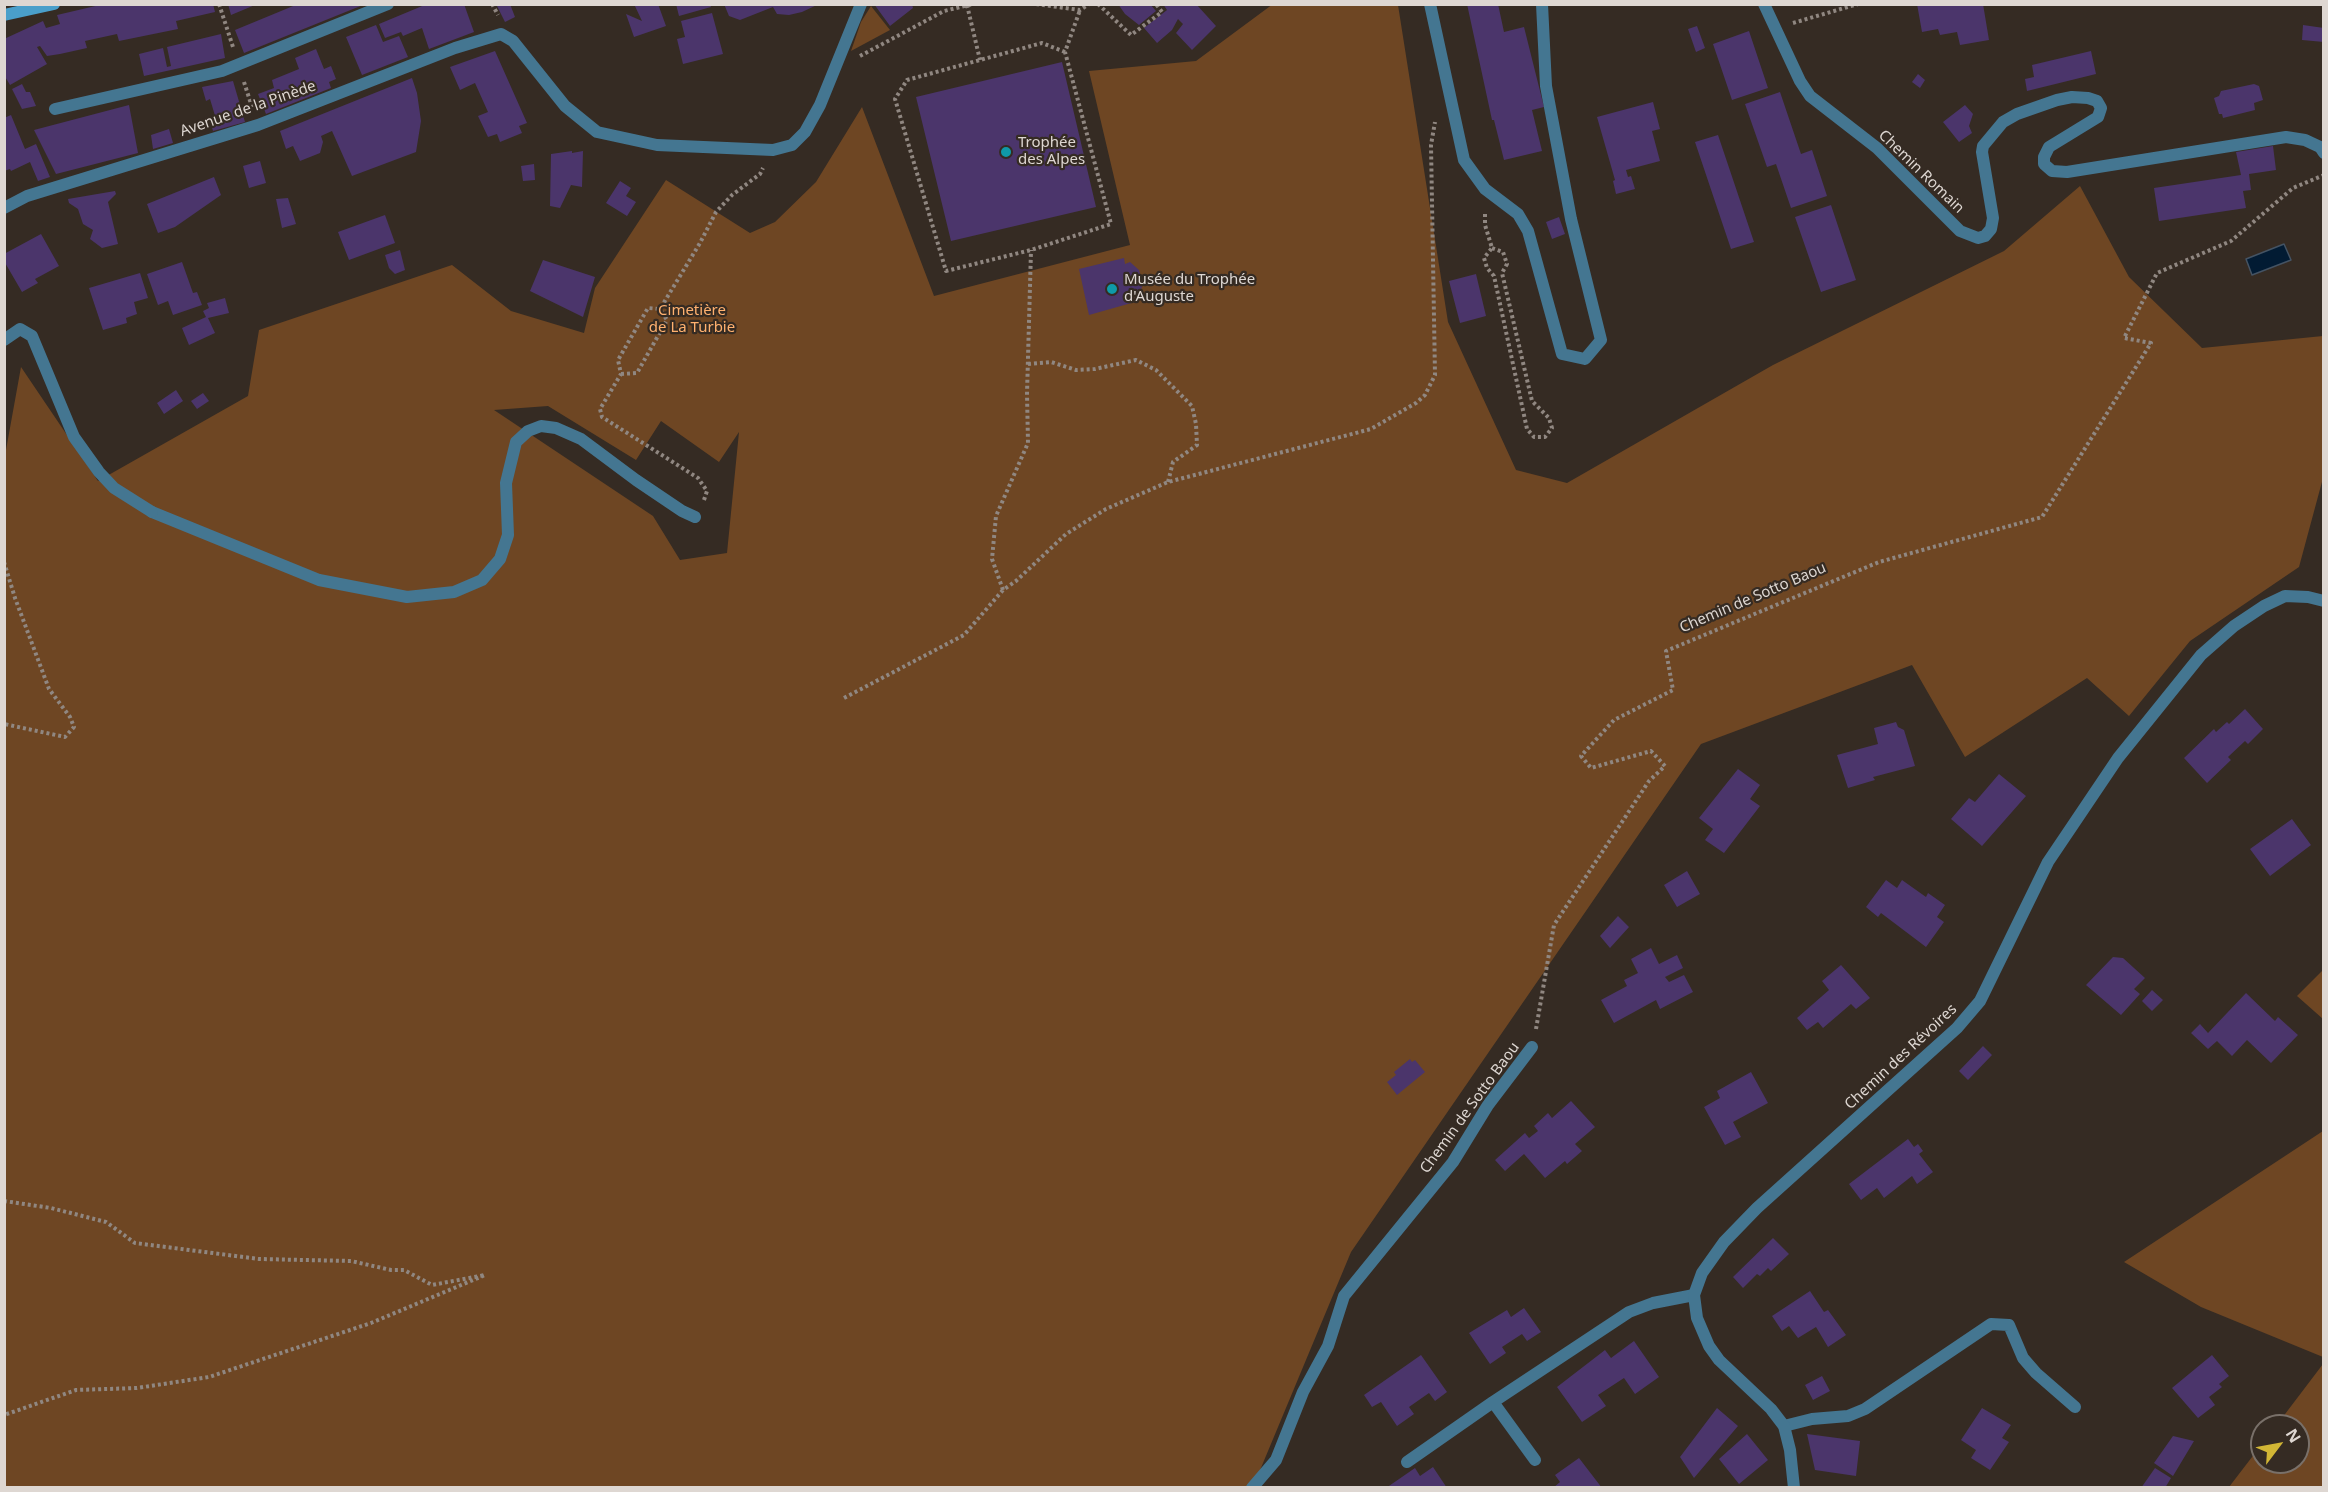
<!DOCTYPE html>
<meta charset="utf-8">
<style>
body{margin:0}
#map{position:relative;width:2328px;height:1492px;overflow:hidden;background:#352b23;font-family:"Noto Sans",sans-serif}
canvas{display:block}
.frame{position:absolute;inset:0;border:6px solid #ded7d2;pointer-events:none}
.north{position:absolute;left:2250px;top:1414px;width:60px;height:60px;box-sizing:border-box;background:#352b23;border:2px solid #797069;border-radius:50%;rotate:58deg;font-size:16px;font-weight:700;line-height:24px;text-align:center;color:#ded7d2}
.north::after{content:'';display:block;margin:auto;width:21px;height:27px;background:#d2b635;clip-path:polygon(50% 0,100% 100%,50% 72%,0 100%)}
</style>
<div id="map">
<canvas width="2328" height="1492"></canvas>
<div class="frame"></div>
<div class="north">N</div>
</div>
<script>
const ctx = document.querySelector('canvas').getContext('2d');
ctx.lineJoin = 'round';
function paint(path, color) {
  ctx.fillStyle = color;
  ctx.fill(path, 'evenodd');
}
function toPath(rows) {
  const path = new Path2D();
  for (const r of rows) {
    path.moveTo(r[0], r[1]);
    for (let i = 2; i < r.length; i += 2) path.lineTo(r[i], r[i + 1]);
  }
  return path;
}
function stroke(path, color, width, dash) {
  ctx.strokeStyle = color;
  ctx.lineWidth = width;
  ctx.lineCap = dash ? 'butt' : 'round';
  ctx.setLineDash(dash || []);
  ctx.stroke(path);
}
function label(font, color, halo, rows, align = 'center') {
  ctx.font = font + ' "Noto Sans",sans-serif';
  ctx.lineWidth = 4.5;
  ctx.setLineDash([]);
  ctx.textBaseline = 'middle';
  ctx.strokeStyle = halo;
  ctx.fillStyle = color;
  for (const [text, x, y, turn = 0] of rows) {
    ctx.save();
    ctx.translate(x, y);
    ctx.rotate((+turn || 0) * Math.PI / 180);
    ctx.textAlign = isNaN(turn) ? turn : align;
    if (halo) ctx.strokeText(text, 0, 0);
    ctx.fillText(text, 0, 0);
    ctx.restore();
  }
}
paint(toPath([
 [1273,4,1398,5,1448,322,1516,470,1567,483,1773,365,2004,251,2080,186,2129,277,2202,348,2323,336,2323,478,2299,567,2190,641,2129,716,2087,678,1965,757,1912,665,1701,744,1351,1252,1253,1487,5,1488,4,461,21,367,98,481,248,396,259,330,452,265,511,311,584,333,595,288,666,180,750,233,775,222,816,182,862,107,934,296,1130,245,1089,71,1196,61],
 [548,406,636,460,661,421,719,462,739,432,727,553,680,560,653,516,494,410],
 [871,6,890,30,851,51,861,22],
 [2323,970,2323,1019,2297,996],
 [2323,1131,2323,1357,2201,1307,2124,1262],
 [2323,1364,2323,1487,2229,1487,2262,1444,2262,1462,2298,1462,2298,1426,2276,1426]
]), '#6e4623');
const water = toPath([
 [2284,244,2291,260,2252,275,2246,259,2284,244]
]);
paint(water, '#021b33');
stroke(water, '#445363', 1.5);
paint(toPath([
 [104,4,213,4,215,12,176,21,178,29,119,41,117,34,85,41,87,48,60,54,47,56,40,46,37,47,47,64,10,85,4,75,4,39,43,21,46,28,60,24,57,15],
 [228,4,255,4,255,5,231,15],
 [298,4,363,5,244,53,235,30],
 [427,4,464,4,474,32,429,49,422,28,403,36,401,32,385,38,379,24],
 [496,4,510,4,515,17,505,22],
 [634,4,658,4,666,26,634,37,626,14,642,21],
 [676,4,710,4,711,7,679,16],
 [724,4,819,4,802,12,789,15,777,14,773,7,740,20,729,16],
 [874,4,912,4,913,8,890,26],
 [1118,4,1150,4,1156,11,1139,25,1125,14],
 [1163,4,1196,4,1216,26,1192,50,1176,33,1183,24,1178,19,1172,30,1157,43,1144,28,1167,10],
 [1467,4,1498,4,1504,32,1524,27,1544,107,1532,110,1542,151,1504,160,1494,120,1492,120],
 [1917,4,1983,4,1989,40,1960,45,1957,32,1940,35,1938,29,1922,32],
 [712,13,723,54,683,64,677,39,685,37,681,21],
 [376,25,383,42,399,36,408,57,362,75,346,37],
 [2303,25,2324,28,2324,42,2302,40],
 [1697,26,1705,48,1696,52,1688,29],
 [1749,31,1768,88,1732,100,1713,44],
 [221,34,225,58,144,76,139,54,163,48,167,67,171,66,167,47],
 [316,49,324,69,331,66,336,79,329,82,331,88,266,114,258,94,274,88,272,80,299,69,295,58],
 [495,51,527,123,519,126,522,133,500,142,497,134,488,137,478,116,488,112,475,83,460,90,450,67],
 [2091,51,2096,74,2027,91,2025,79,2034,77,2032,65],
 [1062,62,1096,207,951,241,916,97],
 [1918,74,1925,80,1920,88,1912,82],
 [412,78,417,93,421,121,416,152,352,176,332,131,321,136,323,142,320,153,300,161,293,146,286,149,280,131],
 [233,81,245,122,213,131,210,121,216,119,210,99,206,101,202,87],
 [22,84,26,92,30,92,36,106,22,109,12,89],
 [2254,84,2259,86,2263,100,2254,103,2255,110,2223,118,2222,114,2219,114,2214,98,2219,96,2221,91],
 [1780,92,1801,154,1812,150,1827,196,1791,208,1776,164,1767,167,1745,104],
 [1653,102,1660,129,1652,131,1660,161,1626,170,1628,177,1631,176,1635,189,1616,194,1613,181,1615,180,1597,117],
 [129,105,138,153,56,174,34,130],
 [1965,105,1973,114,1969,126,1972,133,1959,142,1943,122],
 [11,115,25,149,36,144,50,177,38,181,30,162,11,171,10,169,4,171,4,118],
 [169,129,173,143,153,149,151,135],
 [1718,135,1754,242,1731,249,1695,142],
 [2273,146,2276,170,2249,174,2251,190,2243,191,2246,208,2159,221,2154,188,2241,175,2236,152],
 [572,151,572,153,583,151,582,187,571,185,560,208,550,206,551,154],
 [260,161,266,183,249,188,243,166],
 [534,164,535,180,523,181,521,166],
 [214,177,221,195,175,227,158,233,147,204],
 [620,181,631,188,626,196,636,202,627,216,606,203],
 [115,191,116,194,108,202,118,244,102,248,90,239,93,230,83,224,78,209,69,203,68,199],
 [288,198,296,224,282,228,276,199],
 [1831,205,1856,280,1821,292,1795,217],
 [385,215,395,243,349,260,338,232],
 [1559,217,1565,234,1552,239,1546,222],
 [41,234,59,266,35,279,38,283,22,292,4,261,4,254],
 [400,250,405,270,395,274,389,268,385,255],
 [1124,258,1125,264,1130,262,1139,270,1143,284,1139,295,1134,296,1135,302,1089,315,1079,269],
 [543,260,595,277,583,317,530,291],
 [182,262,193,293,197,292,202,305,173,315,168,301,158,305,147,274],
 [140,273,148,298,134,302,137,314,126,318,127,323,103,330,89,288],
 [1476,274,1486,316,1460,323,1449,281],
 [225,298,229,313,208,318,215,333,189,345,182,328,206,317,203,311,209,308,207,303],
 [176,390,183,401,164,414,157,403],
 [203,393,209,401,197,409,191,401],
 [2245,709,2263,729,2248,744,2245,741,2228,757,2231,760,2207,783,2184,758,2214,729,2216,732,2227,722,2229,724],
 [1896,722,1898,727,1904,730,1915,766,1873,777,1875,780,1848,788,1837,755,1878,744,1874,728],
 [1738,769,1760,785,1750,799,1760,806,1724,853,1705,840,1713,829,1699,818],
 [1999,774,2026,796,1982,846,1951,819,1969,798,1975,802],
 [2292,819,2311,845,2270,876,2250,849],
 [1687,871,1700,894,1677,907,1664,885],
 [1886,880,1897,888,1902,880,1926,897,1928,893,1945,905,1937,917,1944,922,1926,947,1881,913,1878,917,1866,907],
 [1618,916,1629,927,1610,948,1600,936],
 [1651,948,1659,964,1677,955,1683,968,1665,977,1669,982,1684,975,1693,992,1660,1009,1656,1000,1614,1023,1601,1000,1627,986,1624,980,1638,973,1631,959],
 [2113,957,2123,958,2145,978,2134,989,2140,994,2121,1015,2086,985],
 [1841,965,1870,998,1856,1009,1851,1004,1823,1028,1818,1022,1807,1030,1797,1018,1829,990,1822,981],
 [2152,990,2163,1000,2152,1011,2142,1001],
 [2246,993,2275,1021,2278,1017,2298,1035,2271,1063,2247,1040,2232,1056,2217,1041,2208,1049,2191,1033,2200,1024,2208,1033],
 [1983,1046,1992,1055,1968,1080,1959,1071],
 [1410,1059,1412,1062,1415,1060,1425,1072,1397,1095,1387,1082,1396,1075,1394,1072],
 [1751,1072,1768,1103,1733,1122,1741,1137,1725,1145,1704,1107,1720,1098,1717,1091],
 [1571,1101,1595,1127,1575,1144,1582,1151,1567,1164,1565,1161,1545,1178,1524,1154,1505,1171,1495,1160,1525,1133,1529,1138,1538,1131,1534,1126,1548,1113,1552,1118],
 [1908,1139,1914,1147,1918,1144,1923,1151,1919,1154,1933,1172,1917,1184,1912,1176,1884,1198,1877,1188,1861,1200,1849,1184],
 [1773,1238,1789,1254,1771,1271,1768,1268,1760,1276,1757,1274,1743,1288,1733,1277],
 [1810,1291,1824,1312,1828,1310,1846,1335,1828,1347,1816,1327,1798,1338,1789,1326,1782,1331,1772,1316],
 [1524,1308,1541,1332,1527,1341,1522,1334,1502,1347,1506,1353,1490,1364,1469,1333,1507,1310,1511,1317],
 [1634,1341,1659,1377,1635,1394,1624,1378,1598,1395,1606,1406,1582,1422,1557,1387,1605,1350,1611,1358],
 [1421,1355,1447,1392,1435,1401,1429,1393,1409,1407,1414,1414,1397,1426,1381,1402,1372,1407,1364,1395],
 [2212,1355,2229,1376,2219,1384,2222,1387,2209,1397,2215,1405,2198,1418,2172,1388],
 [1822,1376,1830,1391,1813,1400,1805,1385],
 [1717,1408,1738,1426,1694,1478,1680,1457],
 [1982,1408,2011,1425,2002,1438,2009,1442,1990,1470,1971,1458,1976,1450,1961,1440],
 [1747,1434,1768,1460,1739,1484,1719,1459],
 [1807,1434,1860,1441,1856,1476,1815,1470],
 [2173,1436,2194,1441,2173,1476,2154,1463],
 [1579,1458,1602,1488,1553,1488,1560,1482,1555,1475],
 [1433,1467,1447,1488,1386,1488,1415,1468,1420,1476],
 [2155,1468,2171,1478,2165,1488,2141,1488]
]), '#4b356b');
stroke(toPath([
 [219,4,233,47],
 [492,4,498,15],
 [1036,4,1080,10,1089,4],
 [1098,4,1131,35,1162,12,1156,4],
 [967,5,980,60],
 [1793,23,1858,4],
 [1065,52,1042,43,907,80,895,99,946,271,1031,250,1111,224,1065,52,1080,10],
 [860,56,944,11,973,4],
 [244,82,252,107],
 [1485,214,1485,225,1492,248,1484,258,1487,268,1494,276,1527,429,1534,437,1545,437,1552,428,1549,418,1532,401,1502,273,1507,264,1503,252,1492,248],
 [1028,364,1051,362,1076,370,1095,369,1136,360,1156,370,1192,406,1196,424,1197,445,1173,462,1168,482],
 [621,374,637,373,667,320,660,309],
 [704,500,707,491,698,478,602,417,600,409,621,374,618,360,648,308,660,309,700,243,716,212,732,195,760,174,763,168],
 [4,562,15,598,49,689,70,717,74,727,65,737,4,724],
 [1003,590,992,559,996,516,1028,443,1027,394,1031,250],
 [844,698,964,635,1003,590,1016,581,1066,534,1106,509,1168,482,1371,429,1416,403,1425,395,1435,375,1431,145,1435,122],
 [1536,1029,1554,925,1649,781,1665,766,1651,751,1591,768,1581,756,1614,720,1673,690,1666,651,1879,562,2042,517,2151,343,2124,338,2157,273,2231,241,2293,188,2324,175],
 [4,1201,51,1208,106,1222,135,1243,259,1259,351,1261,391,1270,404,1270,432,1285,485,1275,371,1323,209,1377,137,1388,76,1390,4,1415]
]), '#908781', 4, [3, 3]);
stroke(toPath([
 [1430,4,1464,160,1485,189,1518,214,1528,231,1562,354,1585,359,1601,340,1571,219,1546,86,1542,4],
 [55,109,222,71,388,4],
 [152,512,319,580,407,597,454,592,482,580,500,559,508,535,506,483,516,442,528,431,541,426,556,428,581,439,636,480,682,511,695,517],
 [1784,1426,1812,1419,1848,1416,1865,1409,1991,1324,2009,1325,2023,1358,2036,1373,2075,1407],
 [1535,1460,1493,1402,1629,1312,1653,1303,1694,1295],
 [1407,1462,1493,1402],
 [1252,1488,1276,1460,1303,1392,1328,1346,1344,1296,1453,1162,1488,1105,1532,1047]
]), '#447691', 12);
stroke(toPath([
 [1764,4,1800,81,1810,96,1877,148,1960,231,1978,238,1985,236,1991,229,1993,218,1982,152,1983,146,2003,122,2017,114,2057,100,2072,97,2088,98,2097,101,2101,108,2098,117,2049,147,2044,157,2044,164,2052,171,2067,172,2286,137,2305,140,2320,147,2324,153],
 [4,208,27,196,258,125,455,48,501,34,513,41,565,106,597,132,657,145,773,150,792,145,805,132,820,105,861,4],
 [4,340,20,329,32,336,74,437,99,472,114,488,152,512],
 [1794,1488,1790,1450,1784,1426,1771,1409,1719,1360,1709,1346,1697,1318,1694,1295,1702,1273,1724,1242,1757,1208,1957,1028,1980,1001,2048,862,2118,758,2201,655,2234,626,2264,606,2285,596,2308,597,2324,601]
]), '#447691', 12);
stroke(toPath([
 [4,15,54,4]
]), '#4a9fca', 12);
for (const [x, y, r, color] of [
 [1006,152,6,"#0f9aa8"],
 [1112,289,6,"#0f9aa8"]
]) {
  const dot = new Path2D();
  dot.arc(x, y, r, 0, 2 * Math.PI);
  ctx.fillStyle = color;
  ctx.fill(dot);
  stroke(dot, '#352b23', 2);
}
label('15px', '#ded7d2', '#352b23', [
 ["Avenue de la Pinède",248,109,-19],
 ["Chemin Romain",1921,172,44],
 ["Chemin de Sotto Baou",1753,598,-23],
 ["Chemin des Révoires",1901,1057,-43],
 ["Chemin de Sotto Baou",1470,1108,-54]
]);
label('15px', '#ded7d2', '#352b23', [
 ["Trophée",1018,143],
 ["des Alpes",1018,160],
 ["Musée du Trophée",1124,280],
 ["d'Auguste",1124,297]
], 'left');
label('15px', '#ffb16f', '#352b23', [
 ["Cimetière",692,311],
 ["de La Turbie",692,328]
]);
</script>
